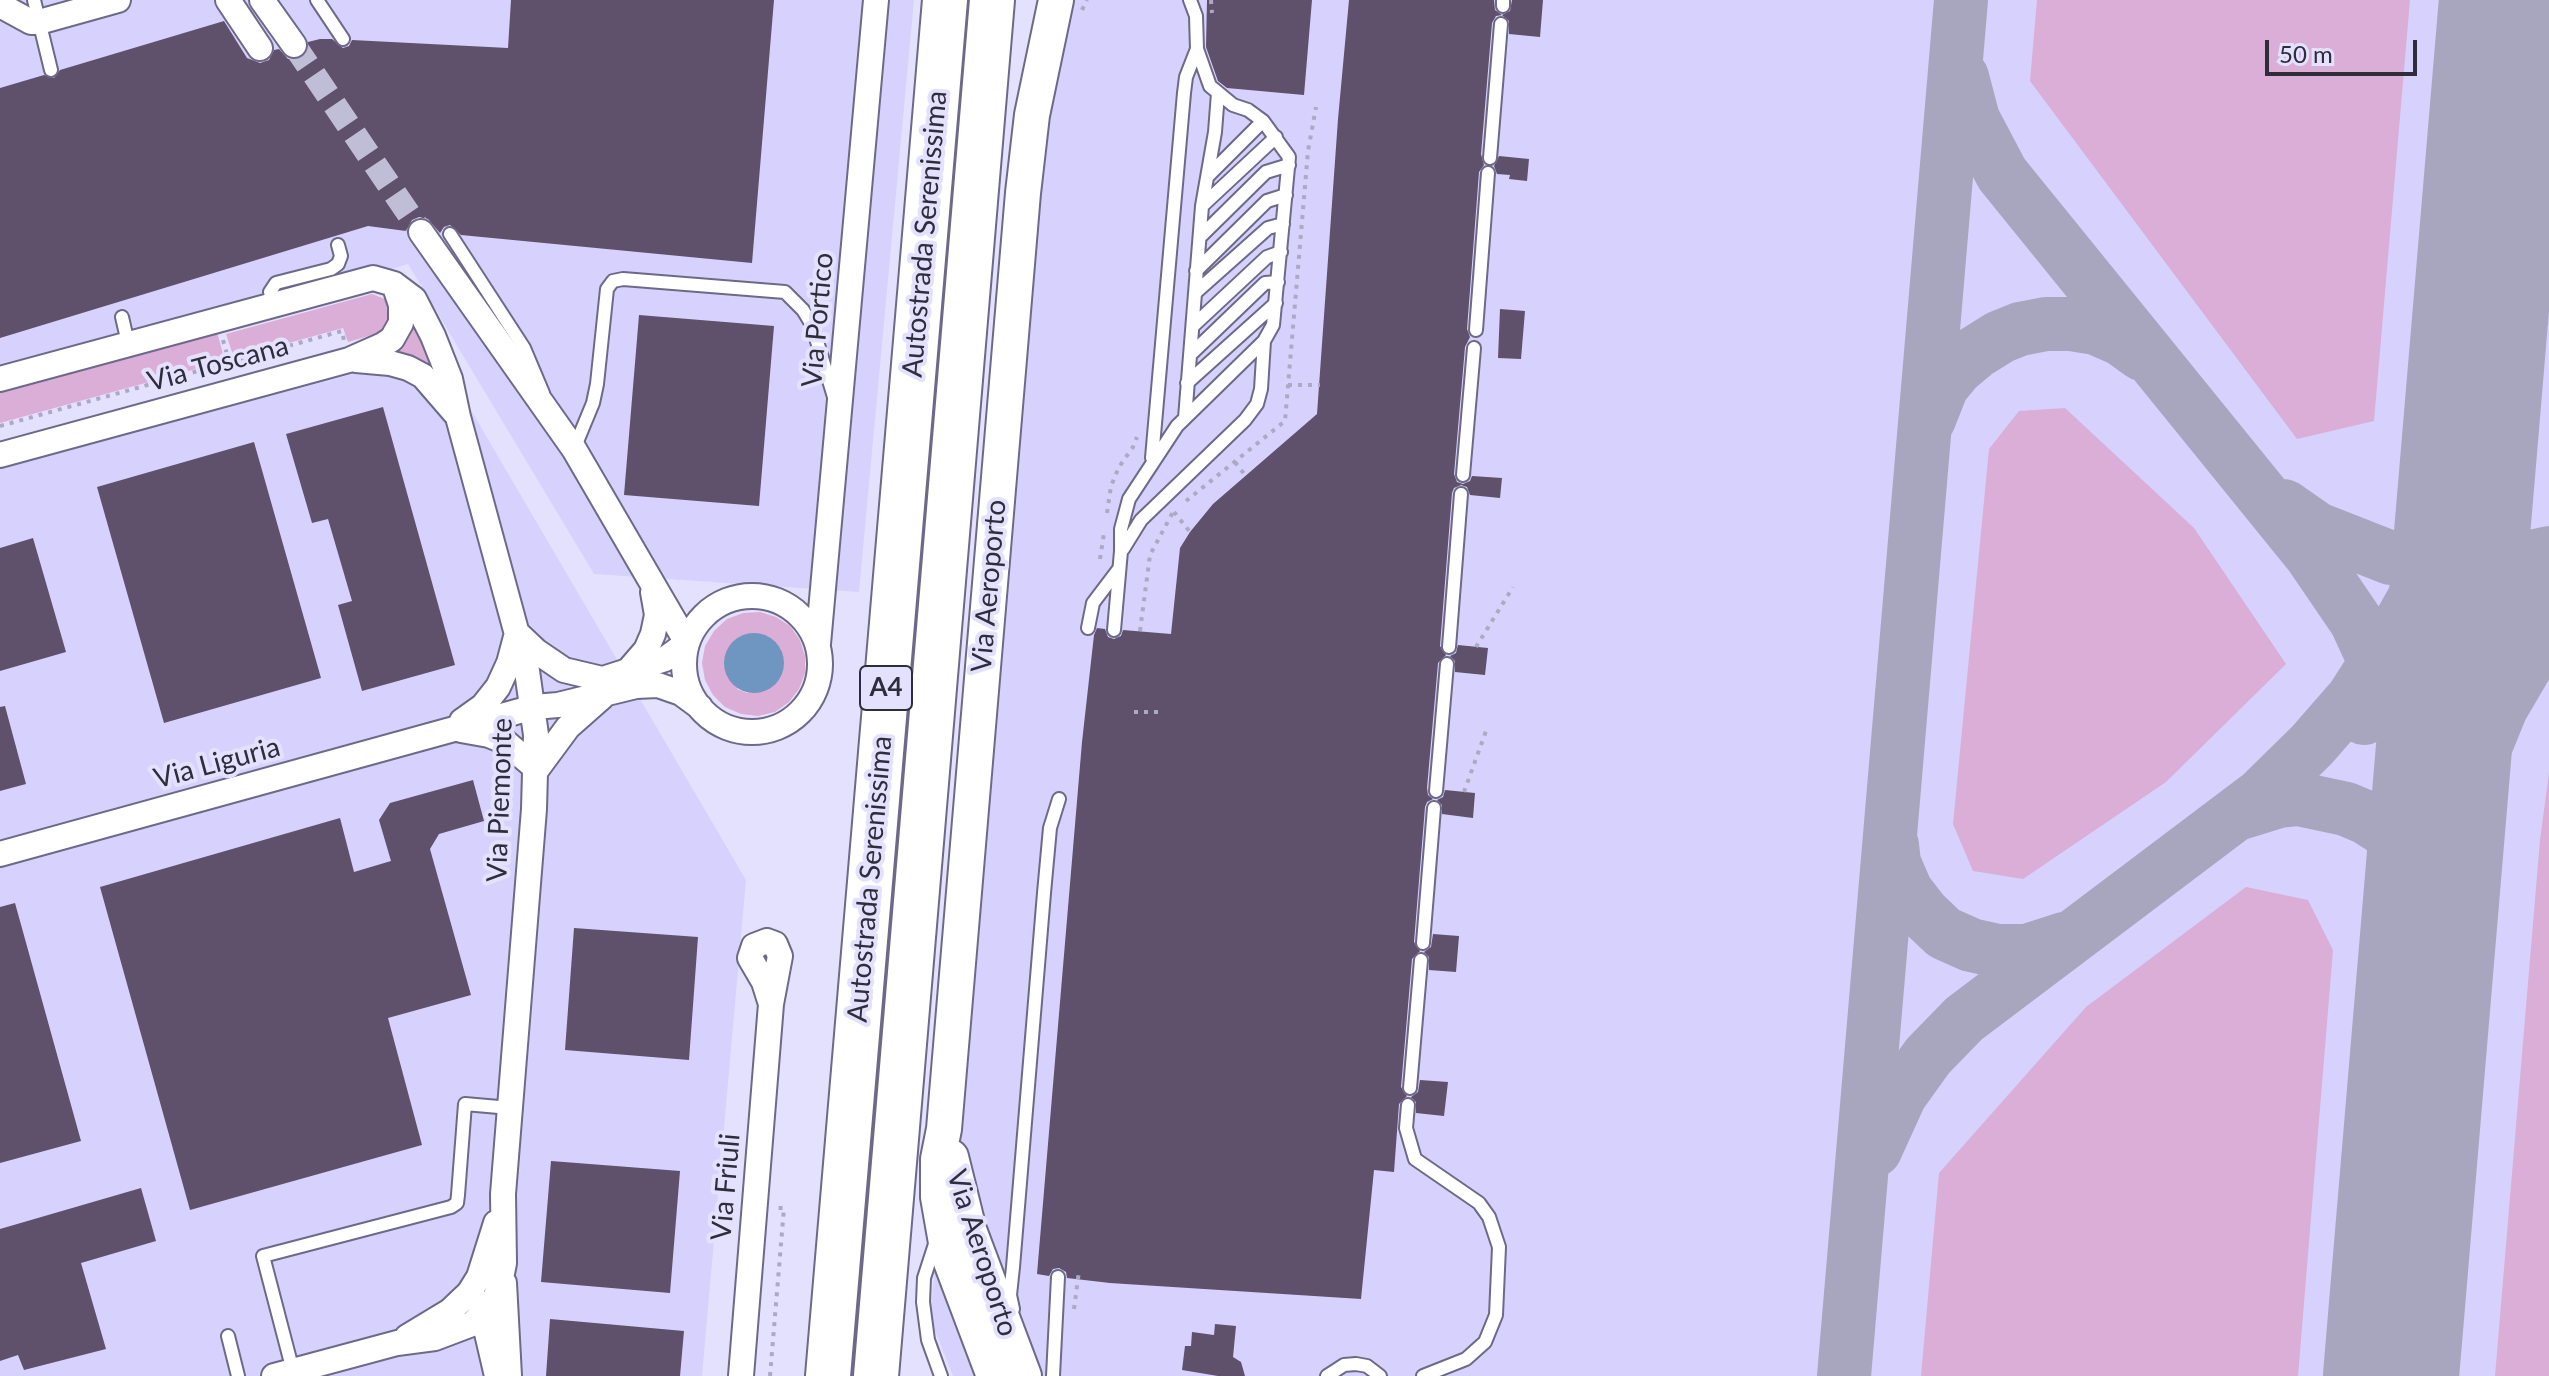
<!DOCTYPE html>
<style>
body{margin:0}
#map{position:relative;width:2549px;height:1376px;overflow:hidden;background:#e4e1fe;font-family:Lato,sans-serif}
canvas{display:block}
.scale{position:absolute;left:2265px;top:40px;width:152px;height:36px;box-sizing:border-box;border:4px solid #2f2d3b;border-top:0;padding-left:10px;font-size:24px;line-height:28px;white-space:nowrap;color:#2f2d3b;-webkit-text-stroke:6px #e4e1fe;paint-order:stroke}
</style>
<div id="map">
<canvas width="2549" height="1376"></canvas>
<div class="scale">50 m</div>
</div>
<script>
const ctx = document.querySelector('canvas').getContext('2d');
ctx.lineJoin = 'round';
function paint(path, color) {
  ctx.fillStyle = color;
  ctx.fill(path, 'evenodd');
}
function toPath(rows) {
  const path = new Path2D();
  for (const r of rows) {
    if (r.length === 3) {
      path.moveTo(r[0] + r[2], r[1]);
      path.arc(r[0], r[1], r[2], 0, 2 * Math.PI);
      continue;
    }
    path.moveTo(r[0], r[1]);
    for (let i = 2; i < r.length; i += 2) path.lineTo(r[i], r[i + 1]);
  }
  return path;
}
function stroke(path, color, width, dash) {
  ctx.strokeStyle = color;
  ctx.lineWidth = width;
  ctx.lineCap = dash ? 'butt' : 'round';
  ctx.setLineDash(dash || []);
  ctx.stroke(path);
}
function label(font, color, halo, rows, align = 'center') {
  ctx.font = font + ' Lato,sans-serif';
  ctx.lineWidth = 8;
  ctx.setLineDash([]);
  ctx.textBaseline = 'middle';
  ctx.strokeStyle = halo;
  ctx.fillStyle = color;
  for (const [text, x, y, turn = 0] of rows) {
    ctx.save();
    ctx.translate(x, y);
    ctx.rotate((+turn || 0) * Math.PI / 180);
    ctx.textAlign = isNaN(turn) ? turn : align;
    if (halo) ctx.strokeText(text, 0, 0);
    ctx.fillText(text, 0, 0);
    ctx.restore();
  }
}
paint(toPath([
 [0,0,914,0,859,592,594,574,408,264,0,386],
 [1054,0,2549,0,2549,1376,953,1376,930,1318],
 [437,352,746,880,702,1376,0,1376,0,467]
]), '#d6d2fd');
paint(toPath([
 [2037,0,2410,0,2374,421,2297,439,2030,81],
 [372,294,385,299,392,312,387,328,379,333,348,342,343,328,234,358,226,334],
 [412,311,441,377,389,350],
 [217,332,225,361,0,423,0,393],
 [2065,408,2194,528,2286,664,2166,782,2023,879,1973,871,1953,824,1989,449,2019,411],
 [760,612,776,617,790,626,800,640,805,656,805,673,799,689,789,702,775,712,758,716,741,714,725,707,713,695,705,680,702,663,705,646,714,631,727,619,743,613],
 [767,636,781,650,766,691,747,693,737,689],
 [2549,773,2549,1376,2495,1376,2540,840],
 [2246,887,2308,900,2333,950,2298,1376,1921,1376,1939,1173,2086,1007]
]), '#daaed6');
paint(toPath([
 [754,663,30]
]), '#6e96c0');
stroke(toPath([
 [1962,77,1973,119,2002,174,2311,555,2356,621,2391,697,2414,767,2428,838,2428,932],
 [1929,419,1942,386,1957,368,1976,352,2000,337,2020,329,2046,324,2071,324,2096,328,2121,339,2142,354],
 [2284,506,2317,529,2391,558,2459,566,2499,564,2549,553],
 [2364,718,2452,647,2549,576],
 [2237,814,2279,801,2299,799,2346,809,2365,817,2384,829,2414,864,2429,891],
 [1892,845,1894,863,1906,891,1923,913,1944,933,1971,945,1998,951,2027,951,2064,939],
 [2441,885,2477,767,2501,708,2549,626],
 [1875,1150,1900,1095,1928,1056,1964,1019,2261,795,2312,745,2353,698,2393,636,2416,595,2446,528,2459,482,2473,396],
 [1844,1376,1961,0]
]), '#a8a6be', 54);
stroke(toPath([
 [2391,1376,2507,0]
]), '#a8a6be', 136);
paint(toPath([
 [511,0,774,0,752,263,461,235,450,225,444,227,440,233,428,219,419,217,412,220,406,231,368,226,0,338,0,88,44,75,54,78,60,70,224,21,247,58,260,63,269,60,274,50,279,49,288,59,302,58,308,50,308,42,320,39,332,39,343,48,349,46,352,40,508,48],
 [1207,0,1312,0,1304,95,1227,88,1218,81,1206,47],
 [1349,0,1494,0,1495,10,1502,15,1510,11,1512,0,1543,0,1540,37,1509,34,1509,21,1502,15,1496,16,1492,23,1481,154,1484,165,1479,172,1467,329,1470,337,1465,347,1454,474,1457,482,1463,484,1470,481,1472,476,1502,478,1500,498,1470,495,1467,487,1461,485,1454,488,1452,493,1440,646,1446,655,1438,663,1427,788,1428,795,1433,799,1427,802,1425,807,1414,942,1420,951,1412,959,1401,1087,1407,1096,1399,1104,1394,1172,1374,1170,1361,1299,1110,1283,1067,1278,1066,1272,1059,1268,1053,1269,1049,1276,1037,1274,1082,742,1094,635,1097,628,1105,629,1108,637,1114,639,1121,636,1123,630,1171,634,1180,548,1190,532,1213,504,1317,414,1338,119],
 [1499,156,1529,159,1527,181,1509,179,1510,175,1497,174,1494,166],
 [1500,309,1525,311,1521,359,1498,358],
 [639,315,774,326,759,506,624,495],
 [383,407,455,665,362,691,338,605,352,601,328,519,312,523,286,434],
 [254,442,321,678,164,723,97,487],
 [33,538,66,652,0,671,0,548],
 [1458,645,1488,648,1485,675,1455,672,1455,661,1450,656,1456,653],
 [5,706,26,784,0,791,0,707],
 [473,780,484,821,439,834,430,849,471,995,388,1018,422,1145,190,1210,100,887,340,818,354,872,391,861,379,820,390,803],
 [1445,790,1475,793,1473,818,1442,814,1442,805,1437,800,1443,797],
 [15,903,81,1141,0,1163,0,907],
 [574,928,698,937,689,1060,565,1050],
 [1433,934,1459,936,1456,972,1429,970,1429,957,1424,952,1431,947],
 [1420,1080,1448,1082,1444,1116,1416,1113,1416,1102,1411,1097,1418,1092],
 [551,1161,680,1171,670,1293,541,1282],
 [141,1188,156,1241,81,1263,106,1349,24,1370,18,1355,0,1361,0,1229],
 [550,1319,684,1331,680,1376,546,1376],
 [1215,1324,1236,1326,1233,1357,1241,1362,1245,1376,1218,1376,1182,1370,1185,1346,1191,1346,1192,1332,1214,1335]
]), '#5f506c');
stroke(toPath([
 [294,45,421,232]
]), '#c0bdd7', 24, [24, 12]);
const lane = toPath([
 [34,0,51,70],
 [317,0,343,39],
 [1503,6,1503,0],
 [1490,158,1501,24],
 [1209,175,1263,121],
 [1202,206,1276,137],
 [450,234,524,348,543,393],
 [1200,237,1266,172,1289,165],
 [1196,271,1267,201,1286,195],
 [1195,293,1268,228,1283,224],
 [273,303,270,292,276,283,331,269,338,264,341,256,338,245],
 [122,317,128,343],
 [1193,326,1267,257,1281,252],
 [1476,330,1488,173],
 [1190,355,1265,283,1278,282],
 [1187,383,1276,303],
 [1185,418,1202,206,1215,132,1218,93],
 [574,449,593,403,597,384,607,289,613,281,623,279,785,292,803,310,812,325,834,397],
 [1152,458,1184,93,1186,77,1197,49],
 [1463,475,1474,348],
 [1123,549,1141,520,1245,420,1257,404,1261,389,1264,341],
 [1088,628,1093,603,1118,570],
 [1114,630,1121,551,1121,529,1129,499,1177,426,1264,341,1273,325,1289,157,1263,121,1248,110,1233,105,1210,86,1197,49,1196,16,1190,0],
 [1449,647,1461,494],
 [1436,791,1447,664],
 [1423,943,1434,808],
 [1410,1088,1421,960],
 [1408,1105,1406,1128,1415,1159,1479,1203,1489,1217,1499,1247,1496,1315,1485,1342,1466,1359,1423,1376],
 [935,1244,924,1278,923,1302,928,1340,941,1376],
 [1013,1309,1010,1295,1013,1267,1044,893,1050,828,1059,799],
 [228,1336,238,1376],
 [293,1371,263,1256,451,1207,457,1203,458,1195,465,1104,510,1108],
 [1053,1376,1058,1277],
 [1327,1376,1344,1365,1356,1364,1367,1366,1380,1376]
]);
const street = toPath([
 [228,0,260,48],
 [262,0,294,45],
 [0,5,31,22,39,22,118,0],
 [421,232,574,449,687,643],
 [356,360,390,363,408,368,423,376,455,413],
 [0,379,373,278,394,284,414,299,433,336,450,379,458,417,527,671,536,735,534,809,503,1194,504,1263,499,1289,493,1302,472,1324,435,1338,397,1343,274,1376],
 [0,455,349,360,383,345,392,339,401,323,401,305,394,284],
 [752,664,68],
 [517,633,536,651,564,670,602,679],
 [818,644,876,0],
 [627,672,646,650,653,634,657,615,653,592],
 [606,678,665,659,687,643],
 [462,721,483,706,498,687,509,663,517,633],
 [461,730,489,735,504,741,537,769],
 [537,769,568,727,602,697],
 [0,854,534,707,558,705,636,686,658,685,681,693,700,707],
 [767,941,775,944,780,956,771,1004,764,982,750,958,754,946,767,941],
 [504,1283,509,1376],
 [480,1303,497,1376],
 [407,1337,450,1311,469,1293,479,1277,496,1223],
 [741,1376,771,1004]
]);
const secondary = toPath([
 [951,1157,969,1230,1024,1376],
 [994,1376,948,1254,938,1197,938,1159,944,1129,1023,193,1032,115,1056,0]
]);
const highway = toPath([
 [828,1376,945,0],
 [876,1376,992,0]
]);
stroke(lane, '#6d6989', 16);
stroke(street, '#6d6989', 28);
stroke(secondary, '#6d6989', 38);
stroke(highway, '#6d6989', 48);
stroke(toPath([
 [1211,0,1212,13],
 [1082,10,1087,0],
 [223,340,229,362],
 [1288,385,1320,385],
 [0,426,342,331,344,341],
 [1235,462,1245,475],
 [1186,501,1285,421,1308,151,1316,107],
 [1174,512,1190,532],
 [1107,513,1111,486,1119,467,1133,447,1137,437],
 [1100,559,1104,533],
 [1140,631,1150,555,1173,512],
 [1476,647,1513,587],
 [1134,712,1164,712],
 [1464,792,1486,731],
 [1074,1309,1079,1271],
 [770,1376,784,1208,776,1208]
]), '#aca9c2', 4, [4, 6]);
stroke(lane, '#fff', 12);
stroke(street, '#fff', 24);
stroke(secondary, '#fff', 34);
stroke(highway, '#fff', 44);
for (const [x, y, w] of [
 [886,688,52]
]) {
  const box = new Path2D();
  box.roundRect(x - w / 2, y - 22, w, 44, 6);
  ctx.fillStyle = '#e4e1fe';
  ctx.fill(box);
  stroke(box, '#2f2d3b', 2);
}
label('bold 26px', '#2f2d3b', null, [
 ["A4",886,688]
]);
label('28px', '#2f2d3b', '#e4e1fe', [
 ["Autostrada Serenissima",925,234,-85],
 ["Via Portico",818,320,-85],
 ["Via Toscana",218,364,-15],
 ["Via Aeroporto",989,586,-85],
 ["Via Liguria",217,763,-15],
 ["Via Piemonte",500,800,-88],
 ["Autostrada Serenissima",870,879,-85],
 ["Via Friuli",726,1187,-85],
 ["Via Aeroporto",982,1253,72]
]);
</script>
